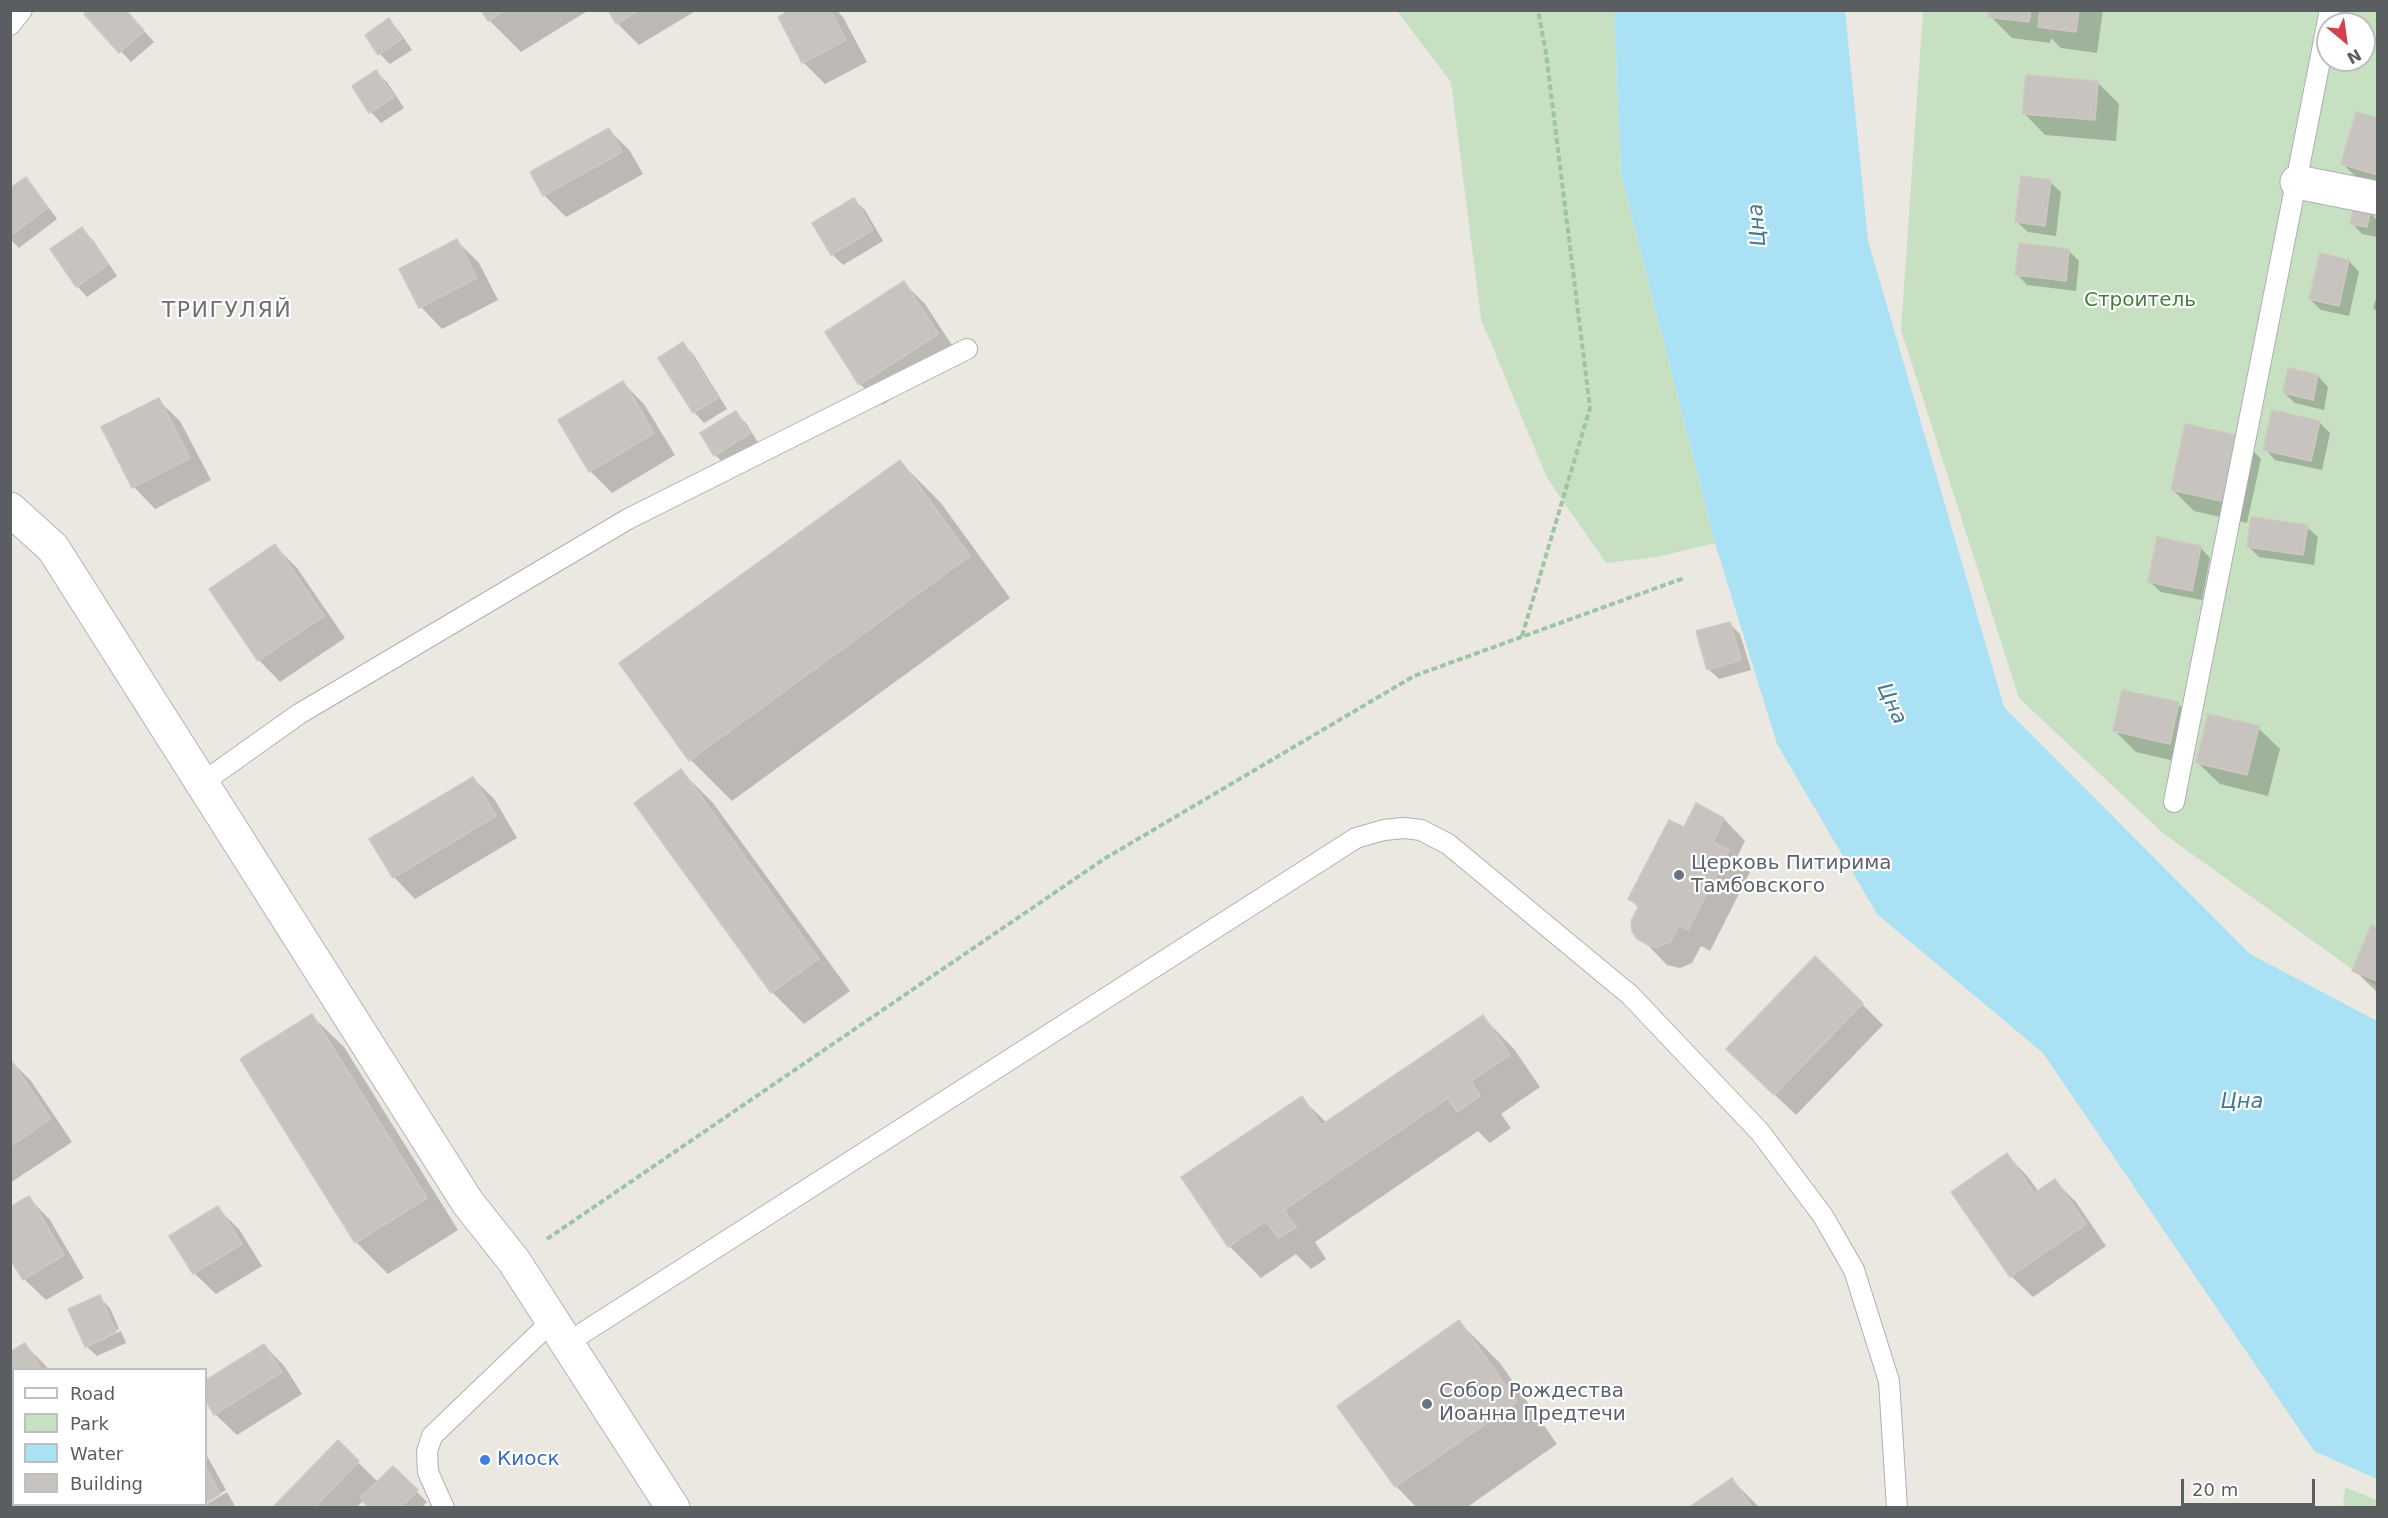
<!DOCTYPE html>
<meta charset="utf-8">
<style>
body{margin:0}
#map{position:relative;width:2388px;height:1518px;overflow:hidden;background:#ebe8e2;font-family:"DejaVu Sans",sans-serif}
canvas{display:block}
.frame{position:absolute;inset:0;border:12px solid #5a5e61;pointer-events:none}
.legend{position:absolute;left:12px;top:1368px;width:195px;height:138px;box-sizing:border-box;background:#fff;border:2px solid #bdbfc0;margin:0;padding:8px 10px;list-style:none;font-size:18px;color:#5a5e61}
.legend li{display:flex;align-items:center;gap:12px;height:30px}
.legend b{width:30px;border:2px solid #bdbfc0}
.north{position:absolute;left:2316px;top:12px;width:60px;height:60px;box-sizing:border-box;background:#fff;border:2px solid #bdbfc0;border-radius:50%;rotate:151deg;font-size:16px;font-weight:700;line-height:24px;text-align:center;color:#5a5e61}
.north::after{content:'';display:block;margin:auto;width:21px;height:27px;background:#d24150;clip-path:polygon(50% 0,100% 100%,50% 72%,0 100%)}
.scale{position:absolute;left:2181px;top:1479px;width:134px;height:27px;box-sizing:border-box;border:3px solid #5a5e61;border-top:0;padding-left:8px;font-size:18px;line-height:21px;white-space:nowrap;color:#5a5e61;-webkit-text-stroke:4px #fff;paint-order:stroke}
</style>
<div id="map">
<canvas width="2388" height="1518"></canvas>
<div class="frame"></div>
<ul class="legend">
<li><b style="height:8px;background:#fff"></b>Road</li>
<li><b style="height:16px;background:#c7e0c1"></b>Park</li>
<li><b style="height:16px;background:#aae1f4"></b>Water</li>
<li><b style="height:16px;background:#c7c3bf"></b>Building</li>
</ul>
<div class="north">N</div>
<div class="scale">20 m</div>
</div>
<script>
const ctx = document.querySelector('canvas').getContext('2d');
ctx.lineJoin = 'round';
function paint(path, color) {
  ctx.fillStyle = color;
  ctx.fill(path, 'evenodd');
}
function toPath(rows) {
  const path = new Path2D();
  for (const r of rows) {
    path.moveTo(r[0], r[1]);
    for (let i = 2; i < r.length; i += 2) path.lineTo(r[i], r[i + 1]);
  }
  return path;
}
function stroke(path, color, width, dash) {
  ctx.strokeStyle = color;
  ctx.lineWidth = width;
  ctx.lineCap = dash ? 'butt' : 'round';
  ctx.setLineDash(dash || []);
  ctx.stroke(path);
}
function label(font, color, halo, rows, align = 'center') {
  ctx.font = font + ' "DejaVu Sans",sans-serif';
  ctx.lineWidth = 4.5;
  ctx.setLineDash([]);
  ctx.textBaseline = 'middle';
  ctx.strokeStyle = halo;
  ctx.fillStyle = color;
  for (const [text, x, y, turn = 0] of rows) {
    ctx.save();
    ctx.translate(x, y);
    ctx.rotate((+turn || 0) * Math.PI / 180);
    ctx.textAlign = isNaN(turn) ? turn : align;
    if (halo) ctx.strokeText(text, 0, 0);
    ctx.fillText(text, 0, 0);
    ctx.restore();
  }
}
paint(toPath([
 [1397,11,1614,11,1621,174,1715,543,1657,557,1606,563,1547,478,1481,319,1451,82],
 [1923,11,2377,11,2377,987,2164,834,2019,698,1901,330],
 [2328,24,2364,24,2364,60,2328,60],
 [2345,1487,2377,1500,2377,1507,2343,1507]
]), '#c7e0c1');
paint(toPath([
 [1614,11,1845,11,1868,241,2004,707,2250,954,2377,1021,2377,1479,2314,1451,2043,1053,1877,914,1777,744,1715,543,1621,174]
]), '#aae1f4');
paint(toPath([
 [125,10,154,42,131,62,87,15],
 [483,10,589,10,521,52,489,20],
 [610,10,697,10,639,45,617,23],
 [793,10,836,10,843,17,867,62,825,84,803,62,780,18],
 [1991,10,2103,10,2097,53,2061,48,2051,38,2050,43,2012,38,1990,16],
 [389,20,399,31,412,50,390,64,380,54],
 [376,72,387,82,404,108,381,123,371,112,354,86],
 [2097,82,2119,104,2116,141,2045,135,2024,113],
 [2378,119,2378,189,2364,185,2343,164],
 [609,130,630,151,643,174,566,217,544,195],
 [25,179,36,190,57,219,19,248,10,239,10,190],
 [2050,182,2061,192,2056,236,2028,232,2017,222],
 [854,200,865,210,883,241,843,265,832,254],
 [2370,213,2378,221,2377,237,2362,234,2352,223],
 [82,229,93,240,117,276,87,297,77,286],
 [457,241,479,263,498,300,442,329,421,307],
 [2069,251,2079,261,2076,291,2027,285,2017,274],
 [2349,261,2359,272,2349,316,2321,310,2310,299],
 [904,283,925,304,959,356,882,405,860,384],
 [2378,293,2378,312,2373,308],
 [683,344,693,354,727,409,704,423,694,412],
 [2318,376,2328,387,2324,410,2295,403,2284,393],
 [622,382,644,404,675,455,612,493,590,471,560,421],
 [158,400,180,421,211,480,155,509,134,487,103,428],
 [735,413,746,423,759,444,726,465,715,455],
 [2319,422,2330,433,2322,470,2275,460,2265,449],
 [2240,437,2261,459,2247,523,2194,511,2172,489],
 [900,462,941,503,1010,598,732,801,691,760],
 [2307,527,2318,537,2314,565,2259,557,2248,546],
 [275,546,297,568,345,638,280,682,259,660],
 [2200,547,2210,558,2202,600,2161,592,2150,582],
 [1730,624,1740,634,1751,670,1719,679,1708,669],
 [2178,704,2200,725,2192,765,2136,752,2115,731],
 [2258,728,2280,749,2268,796,2220,784,2198,763],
 [681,771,713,803,850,991,804,1024,772,992],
 [473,778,495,800,517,838,415,899,394,877],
 [1696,805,1724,819,1745,841,1736,859,1750,872,1710,951,1701,946,1692,963,1680,968,1667,965,1633,930,1639,908,1630,899,1685,829],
 [2378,930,2378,993,2354,970],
 [1862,1004,1883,1025,1796,1115,1749,1070],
 [312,1016,344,1047,458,1230,388,1274,356,1242],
 [1483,1017,1514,1049,1540,1087,1501,1114,1511,1128,1490,1143,1478,1131,1315,1242,1326,1259,1311,1269,1296,1254,1261,1278,1229,1246,1183,1178,1301,1098,1327,1123],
 [10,1060,31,1081,72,1142,10,1183],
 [2007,1155,2028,1177,2039,1192,2055,1181,2076,1202,2106,1246,2033,1297,2011,1276],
 [29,1198,50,1220,84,1278,46,1300,24,1279],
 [217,1208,239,1229,262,1266,216,1294,194,1273],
 [99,1297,110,1308,119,1329,89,1343,89,1346,121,1331,126,1343,97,1356,86,1346],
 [1459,1322,1500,1363,1557,1444,1466,1508,1417,1508,1396,1486,1339,1406],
 [25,1345,47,1367,48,1370,14,1370,10,1354],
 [264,1345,285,1367,302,1394,237,1435,215,1414,206,1398,206,1382],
 [338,1443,378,1482,393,1468,427,1502,421,1508,371,1508,364,1500,356,1508,275,1508],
 [206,1454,226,1490,206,1501],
 [1732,1480,1760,1508,1690,1508],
 [227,1492,236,1508,201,1508]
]), '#0003');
const building = toPath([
 [89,10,126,10,144,31,119,53,84,14,89,10],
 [481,10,505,10,488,21,481,10],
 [608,10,639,10,616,24,608,10],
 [790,10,830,10,846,40,802,63,778,17,790,10],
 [1989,10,2031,10,2029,22,1988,17,1989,10],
 [2040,10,2079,10,2076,32,2038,27,2040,10],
 [389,18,402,39,378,55,365,35,389,18],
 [376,70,394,97,369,113,352,86,376,70],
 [2026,75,2098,81,2095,120,2022,114,2026,75],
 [2356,112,2378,118,2378,175,2341,164,2356,112],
 [609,128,622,152,543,196,530,172,609,128],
 [2021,176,2051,180,2045,226,2015,222,2021,176],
 [26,177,48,208,10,236,10,188,26,177],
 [854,198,873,230,831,255,812,223,854,198],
 [2354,208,2370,212,2367,227,2350,224,2354,208],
 [82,227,108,265,76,287,50,249,82,227],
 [457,239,477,278,419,308,399,269,457,239],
 [2019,243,2069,249,2066,281,2015,275,2019,243],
 [2320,253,2349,260,2339,306,2309,299,2320,253],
 [904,281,938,334,859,385,825,332,904,281],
 [683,342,718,398,693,413,658,358,683,342],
 [2288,368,2318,375,2313,400,2283,393,2288,368],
 [623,381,654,433,589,472,558,420,623,381],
 [159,398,190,458,132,488,101,427,159,398],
 [2272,410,2320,421,2311,461,2263,450,2272,410],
 [736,411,750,433,714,456,700,433,736,411],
 [2185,424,2241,436,2226,502,2171,490,2185,424],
 [900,460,970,556,689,761,619,663,900,460],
 [2251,517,2308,525,2303,555,2247,547,2251,517],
 [2157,537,2201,546,2192,591,2148,582,2157,537],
 [275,544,324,616,258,661,209,589,275,544],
 [1730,622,1741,660,1707,670,1696,631,1730,622],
 [2122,690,2179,702,2170,744,2113,731,2122,690],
 [2208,714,2259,726,2247,775,2196,763,2208,714],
 [681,769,819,959,771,993,634,803,681,769],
 [473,777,496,816,393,878,369,839,473,777],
 [1696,803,1724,818,1713,842,1729,850,1688,930,1679,925,1670,942,1657,947,1650,946,1636,938,1632,931,1631,921,1639,905,1628,899,1669,820,1684,827,1696,803],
 [2371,925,2378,928,2378,981,2352,971,2371,925],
 [1815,956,1863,1003,1774,1095,1726,1049,1815,956],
 [312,1014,427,1198,355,1243,240,1059,312,1014],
 [1483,1015,1510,1055,1471,1081,1480,1096,1457,1112,1448,1098,1284,1210,1296,1227,1278,1238,1266,1221,1228,1247,1181,1177,1302,1096,1321,1125,1483,1015],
 [10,1059,51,1119,10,1147,10,1059],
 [2007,1153,2034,1193,2055,1179,2086,1224,2010,1277,1951,1192,2007,1153],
 [29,1196,64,1255,23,1280,10,1259,10,1207,29,1196],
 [218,1206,242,1244,193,1274,169,1236,218,1206],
 [100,1295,116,1332,85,1347,68,1309,100,1295],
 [1459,1320,1517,1402,1395,1487,1337,1406,1459,1320],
 [25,1343,42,1370,14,1370,14,1433,10,1428,10,1352,25,1343],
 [264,1344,282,1372,214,1415,206,1401,206,1380,264,1344],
 [338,1440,359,1461,314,1508,272,1508,338,1440],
 [393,1466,418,1490,400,1508,369,1508,360,1498,393,1466],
 [206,1468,220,1494,206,1503,206,1468],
 [1732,1478,1752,1508,1688,1508,1732,1478],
 [158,1504,203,1504,198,1508,160,1508,158,1504]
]);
paint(building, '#c7c3bf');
stroke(building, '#cfc8c1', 1.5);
const lane = toPath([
 [10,25,22,10],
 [202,783,299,714,628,519,967,349],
 [2174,802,2330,10],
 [567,1343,1356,838,1384,830,1404,828,1421,830,1448,844,1630,995,1760,1132,1823,1216,1854,1270,1889,1381,1897,1508],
 [444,1508,428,1472,427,1452,432,1436,552,1321]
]);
const street = toPath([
 [2297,182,2378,198]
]);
const secondary = toPath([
 [10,509,53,548,468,1203,514,1261,673,1508]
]);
stroke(lane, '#aeb0b3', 22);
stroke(street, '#aeb0b3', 35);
stroke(secondary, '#afb3b6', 35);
stroke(toPath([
 [1522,636,1590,408,1546,53,1538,10],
 [547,1239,1104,859,1414,676,1684,578]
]), '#9ec5a3', 4, [6, 3]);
stroke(lane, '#fff', 20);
stroke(street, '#fff', 33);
stroke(secondary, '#fff', 33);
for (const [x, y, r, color] of [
 [1679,875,6,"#6b7280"],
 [1427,1404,6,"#6b7280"],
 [485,1460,6,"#3f7fe0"]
]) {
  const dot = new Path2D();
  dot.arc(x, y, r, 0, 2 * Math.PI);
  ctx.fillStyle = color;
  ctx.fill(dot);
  stroke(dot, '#fff', 2);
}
label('20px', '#467c3e', '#fff', [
 ["Строитель",2140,301]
]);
label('20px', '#5b616d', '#fff', [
 ["Церковь Питирима",1691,864],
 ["Тамбовского",1691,887],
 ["Собор Рождества",1439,1392],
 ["Иоанна Предтечи",1439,1415]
], 'left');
label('20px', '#366cbe', '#fff', [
 ["Киоск",497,1460]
], 'left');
label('italic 21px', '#437893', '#fff', [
 ["Цна",1758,225,-95],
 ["Цна",1891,704,65],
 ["Цна",2242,1103]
]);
ctx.letterSpacing = '1.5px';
label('22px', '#6c7073', '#fff', [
 ["ТРИГУЛЯЙ",227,311]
]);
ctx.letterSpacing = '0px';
</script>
